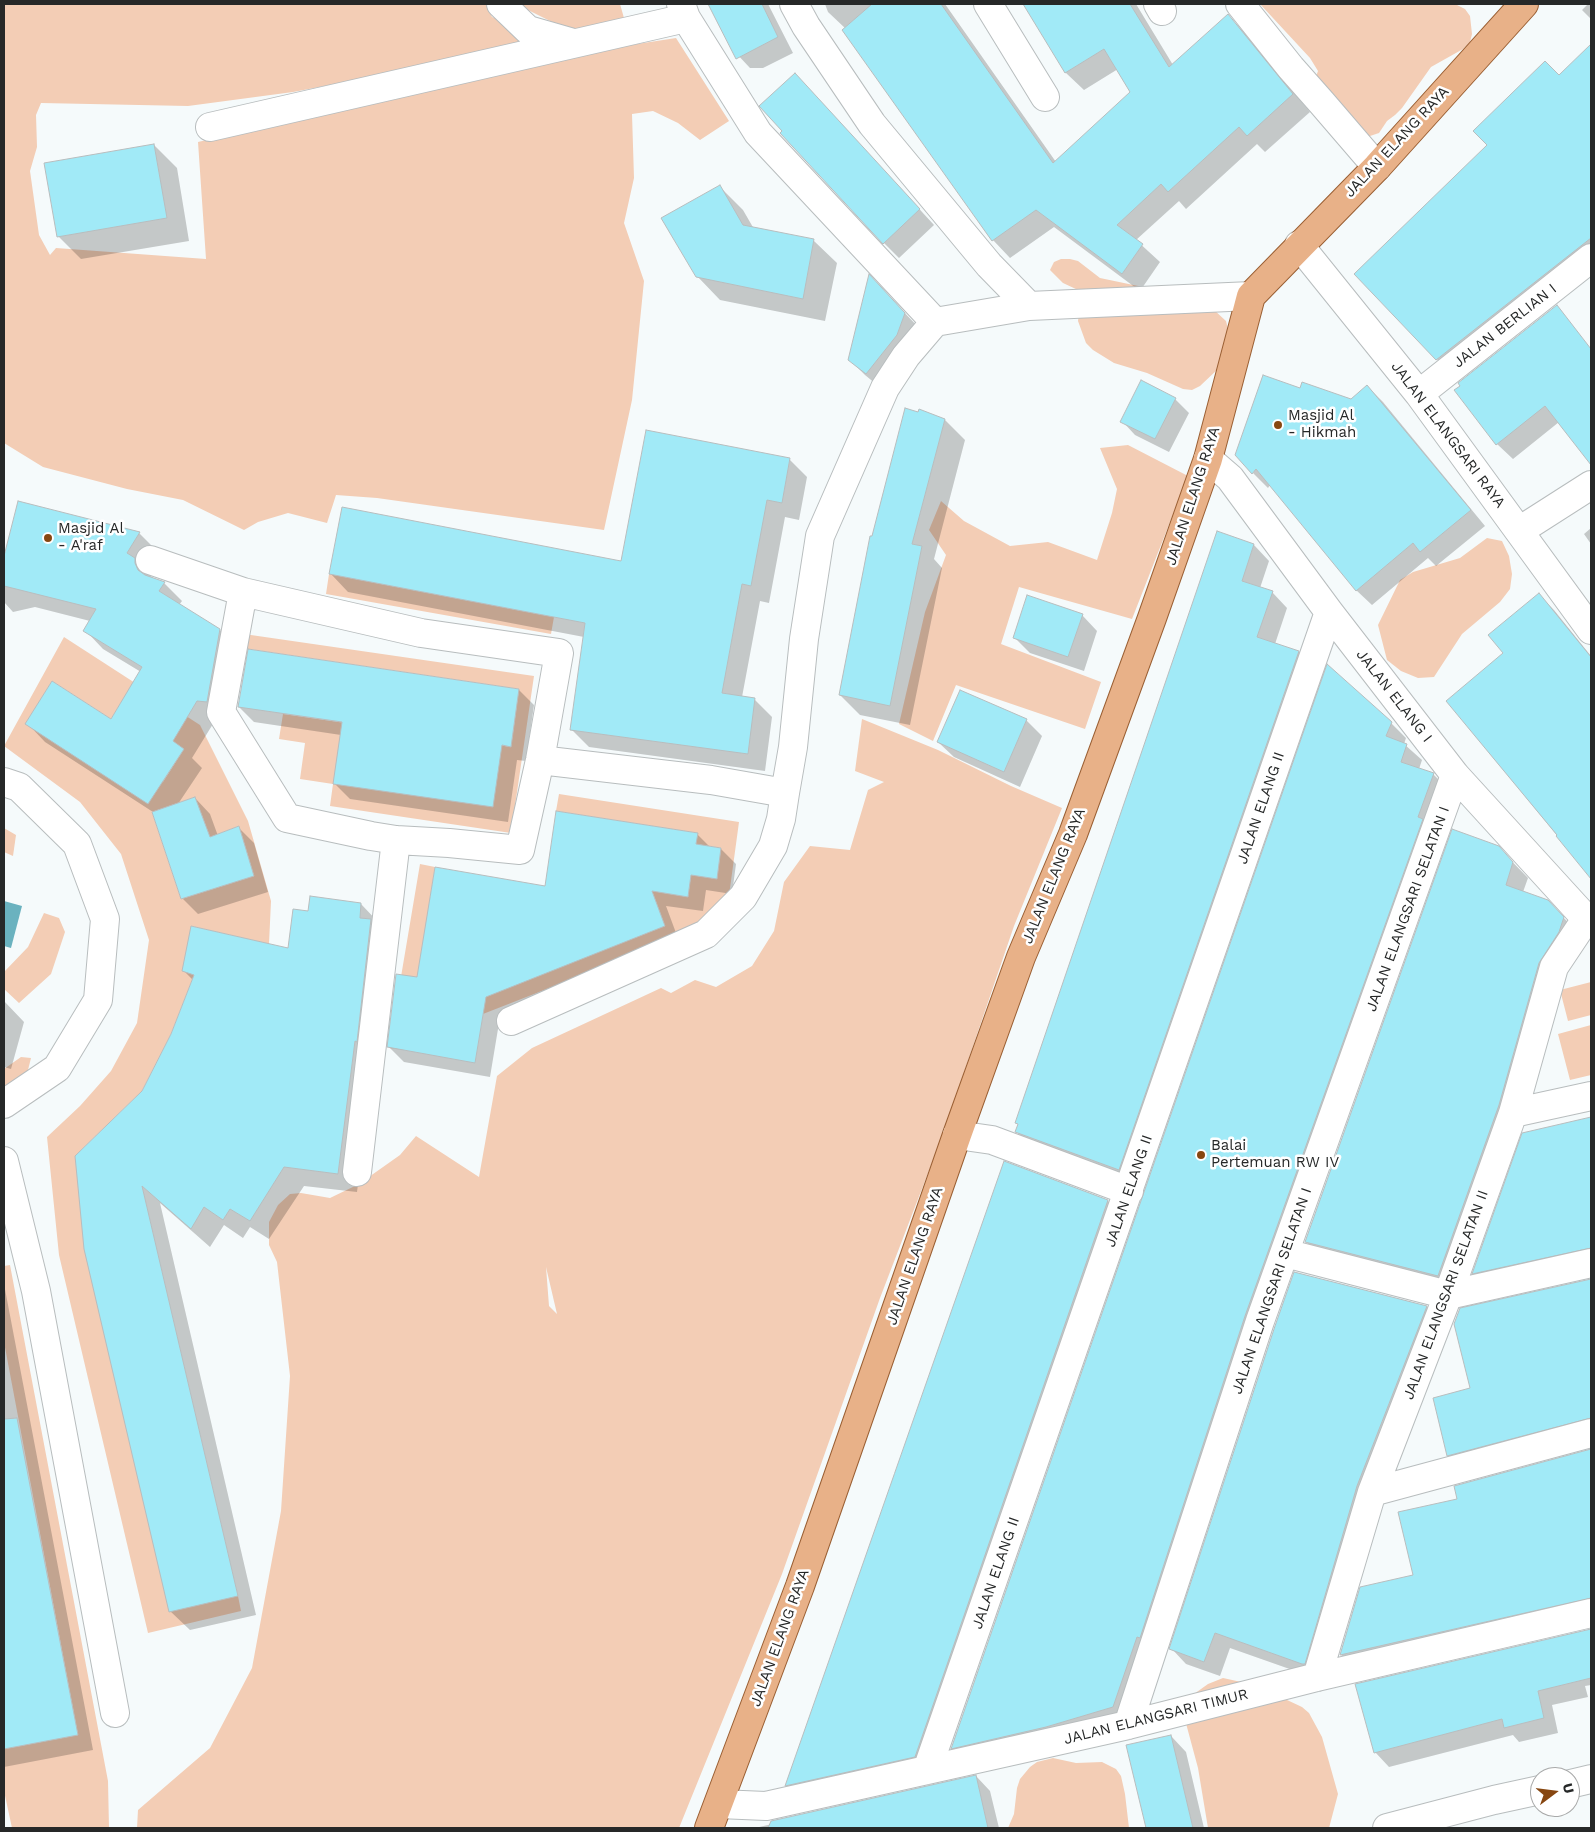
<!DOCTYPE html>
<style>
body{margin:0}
#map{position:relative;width:1595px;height:1832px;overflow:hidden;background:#f5fafb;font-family:"Work Sans",sans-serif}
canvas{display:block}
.frame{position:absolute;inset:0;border:5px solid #262828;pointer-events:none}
.north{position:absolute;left:1530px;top:1767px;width:50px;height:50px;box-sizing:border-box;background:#fff;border:1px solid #a8a9a9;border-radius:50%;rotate:75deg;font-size:14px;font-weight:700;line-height:20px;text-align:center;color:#262828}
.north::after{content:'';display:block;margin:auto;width:18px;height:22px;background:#874711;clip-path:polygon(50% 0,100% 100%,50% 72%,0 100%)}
</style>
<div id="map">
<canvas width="1595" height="1832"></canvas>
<div class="frame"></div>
<div class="north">U</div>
</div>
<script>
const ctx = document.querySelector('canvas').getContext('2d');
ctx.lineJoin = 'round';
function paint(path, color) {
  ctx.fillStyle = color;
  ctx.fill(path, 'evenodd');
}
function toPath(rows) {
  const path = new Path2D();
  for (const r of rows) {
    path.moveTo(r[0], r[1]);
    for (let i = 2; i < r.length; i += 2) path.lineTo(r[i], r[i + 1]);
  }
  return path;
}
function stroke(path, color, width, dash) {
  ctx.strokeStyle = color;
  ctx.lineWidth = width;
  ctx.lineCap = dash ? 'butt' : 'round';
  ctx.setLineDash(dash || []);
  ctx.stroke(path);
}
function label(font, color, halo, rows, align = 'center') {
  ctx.font = font + ' "Work Sans",sans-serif';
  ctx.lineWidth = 5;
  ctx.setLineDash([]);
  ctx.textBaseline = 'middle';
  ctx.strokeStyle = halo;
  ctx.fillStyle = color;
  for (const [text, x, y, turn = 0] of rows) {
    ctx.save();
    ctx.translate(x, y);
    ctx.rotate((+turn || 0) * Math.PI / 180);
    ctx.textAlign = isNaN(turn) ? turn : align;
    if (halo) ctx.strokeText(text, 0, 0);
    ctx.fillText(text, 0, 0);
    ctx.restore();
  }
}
paint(toPath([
 [4,4,486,4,492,17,507,22,540,45,293,92,188,106,41,103,36,115,37,147,30,171,39,235,50,255,56,248,206,259,198,142,553,57,676,38,729,121,700,140,678,123,653,111,632,114,634,178,624,223,644,281,632,400,604,530,377,498,336,495,327,523,288,513,258,522,244,530,183,500,127,489,43,467,4,443],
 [516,4,620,4,624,18,572,32],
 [1260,4,1455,4,1465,9,1470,16,1472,34,1470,42,1463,49,1431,67,1402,108,1395,115,1387,121,1379,133,1364,138,1315,79,1318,71,1310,58],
 [1061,259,1070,259,1078,261,1100,278,1143,287,1167,285,1175,287,1213,309,1226,321,1230,337,1218,369,1200,386,1192,390,1183,389,1147,373,1114,363,1093,350,1086,343,1078,321,1079,313,1078,290,1063,283,1050,270,1054,262],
 [1128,445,1188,476,1132,619,1019,587,1001,644,1101,682,1085,729,956,685,933,741,899,724,925,612,946,555,929,530,941,501,964,521,1010,546,1048,542,1097,560,1112,513,1117,489,1100,448],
 [1487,538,1502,541,1509,556,1512,574,1510,589,1500,602,1462,634,1434,677,1418,678,1401,671,1387,660,1378,625,1400,580,1413,572,1460,558],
 [329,574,554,617,551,634,326,594],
 [244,634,534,676,511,833,330,806,333,784,300,779,305,743,279,739,283,714,511,747,519,689,242,648],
 [64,637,200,725,248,821,271,901,269,944,191,926,194,975,171,1034,142,1091,75,1156,238,1596,241,1611,148,1633,59,1255,47,1137,80,1106,111,1071,137,1023,149,940,121,854,80,802,4,746],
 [52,681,111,719,122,701,170,740,184,749,163,782,26,724],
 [195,797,210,837,239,826,254,876,181,899,152,812],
 [862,719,938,750,1011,786,1062,808,1014,926,943,1134,880,1298,782,1574,679,1828,137,1828,138,1810,210,1748,252,1668,281,1511,290,1376,277,1262,269,1245,269,1222,278,1205,290,1194,301,1193,330,1198,359,1184,400,1155,416,1136,479,1177,497,1076,532,1048,661,988,671,993,695,980,716,987,752,966,774,931,784,882,810,846,850,850,868,790,884,782,855,771],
 [546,1267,557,1314,549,1306],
 [559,794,739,822,728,903,672,940,483,1014,423,943,405,1050,389,1048,420,864,435,867,428,913,577,960,665,926,652,891,688,897,691,875,717,879,721,848,696,844,697,833,556,811],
 [4,828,16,835,13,856,4,852],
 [44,913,59,918,65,932,51,974,19,1003,4,989,4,972,28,947],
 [1591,982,1591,1015,1568,1021,1560,990],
 [1591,1025,1591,1075,1570,1080,1558,1034],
 [21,1057,31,1058,26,1078,4,1094,4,1069],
 [10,1265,108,1781,109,1828,12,1828,4,1791,4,1749,78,1735,4,1342,4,1266],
 [1223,1678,1255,1685,1302,1707,1309,1713,1322,1737,1338,1794,1329,1828,1208,1828,1198,1768,1184,1716,1189,1701,1194,1694,1208,1684],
 [1053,1758,1076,1763,1102,1762,1116,1769,1121,1776,1125,1794,1129,1828,1008,1828,1014,1814,1017,1788,1020,1779,1030,1767,1037,1762]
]), '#f3cdb5');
paint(toPath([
 [4,901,22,906,11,948,4,946]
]), '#6ab2bf');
paint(toPath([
 [723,4,768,4,793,53,763,68,750,68,735,52],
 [825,4,945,4,1056,162,1132,93,1118,69,1084,90,1066,73,1024,4,1136,4,1173,65,1228,16,1245,33,1310,112,1265,152,1257,144,1186,209,1179,201,1136,240,1160,262,1140,291,1054,227,1010,258,993,240,846,29,828,12],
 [1588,4,1591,4,1591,19,1582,10],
 [1591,46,1591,266,1453,376,1356,274],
 [810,90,934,225,899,258,884,243],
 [154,145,177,168,189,241,81,259,58,236],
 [720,187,743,210,754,229,814,241,837,263,825,321,720,300,697,276],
 [884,291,920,329,882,389,865,375,849,359],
 [1557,333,1591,377,1591,463,1559,422,1513,459,1497,444],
 [1367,386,1383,402,1485,526,1436,566,1428,558,1372,605,1356,590,1270,485,1268,488,1253,473,1301,390,1351,400],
 [1175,399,1189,413,1169,452,1135,435,1122,421],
 [919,411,945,420,965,440,934,559,942,568,910,725,860,715,840,695,873,537],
 [789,459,807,477,799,520,785,517,769,603,760,601,742,697,754,699,772,717,765,771,589,747,571,729,584,637,348,592,331,574,622,563],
 [19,503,139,533,157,551,145,571,153,578,164,583,182,601,179,605,220,630,238,649,216,719,192,758,202,768,178,804,195,798,210,814,218,836,239,828,254,843,268,892,198,914,182,898,153,812,45,742,27,723,111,721,141,672,103,649,85,630,90,621,35,607,13,612,4,602,4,561],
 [1591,528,1591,544,1584,534],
 [1218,533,1254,545,1269,561,1260,588,1272,592,1287,608,1275,644,1298,652,1313,668,1134,1185,1031,1147,1016,1131],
 [1539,595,1554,610,1591,656,1591,877,1447,701,1505,654],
 [1082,615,1097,631,1084,671,1030,653,1015,638],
 [519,690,534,705,526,761,517,760,508,822,350,799,334,783,341,735,254,722,239,707],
 [1026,720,1042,736,1020,787,954,757,938,742],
 [1391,723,1406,738,1404,744,1422,760,1419,769,1433,774,1448,789,1128,1721,967,1763,952,1748],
 [697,834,711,848,721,849,736,864,732,894,706,890,703,911,666,906,679,941,501,1011,490,1077,404,1062,389,1047,418,978,546,887],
 [1498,847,1528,878,1523,892,1563,917,1578,933,1453,1291,1322,1257,1306,1242],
 [361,904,380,924,374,1060,357,1192,304,1186,269,1239,250,1227,243,1238,224,1225,210,1247,160,1203,256,1615,190,1630,170,1611,86,1252,143,1092,172,1034,193,980,183,970,289,949,309,912],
 [4,1001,24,1022,11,1069,4,1067],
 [1591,1118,1591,1265,1489,1288,1474,1273,1523,1134],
 [1005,1163,1108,1201,1123,1216,930,1772,801,1800,786,1785],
 [1591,1280,1591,1436,1463,1470,1448,1455,1472,1389,1460,1310],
 [4,1284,93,1750,4,1767],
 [1426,1307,1442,1322,1318,1679,1230,1648,1220,1676,1186,1664,1171,1648],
 [1591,1450,1591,1616,1356,1670,1341,1655,1415,1575,1459,1500,1456,1487],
 [1591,1630,1591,1685,1585,1686,1588,1697,1552,1705,1558,1733,1519,1742,1513,1735,1389,1767,1375,1752,1357,1685],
 [1171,1736,1186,1752,1204,1828,1147,1828,1128,1746],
 [976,1776,990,1791,999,1828,755,1828]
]), '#0003');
const building = toPath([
 [708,4,762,4,778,37,736,59,708,4],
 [872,4,941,4,1053,163,1130,92,1104,49,1065,73,1023,4,1130,4,1169,67,1228,14,1293,94,1247,136,1239,127,1168,192,1161,184,1117,225,1143,244,1122,274,1036,210,992,241,842,30,872,4],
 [1591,44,1591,238,1436,360,1354,274,1487,145,1473,131,1545,61,1559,75,1591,44],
 [795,73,920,209,883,244,780,133,782,131,759,106,795,73],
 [154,144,167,218,57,237,44,163,154,144],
 [720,185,743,225,814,239,803,299,696,277,661,218,720,185],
 [869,274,905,313,897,335,866,374,848,360,869,274],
 [1557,305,1591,349,1591,465,1545,406,1496,445,1454,390,1460,386,1458,383,1557,305],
 [1263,375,1300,388,1302,382,1351,399,1367,385,1471,510,1420,552,1413,543,1356,591,1256,469,1252,474,1235,455,1263,375],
 [1141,380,1176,398,1155,439,1120,422,1141,380],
 [905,408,918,412,919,409,945,419,912,544,922,546,890,706,839,695,870,536,872,536,905,408],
 [646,430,790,458,782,503,767,500,751,586,742,584,722,693,755,698,748,754,570,730,585,623,329,574,342,507,621,561,646,430],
 [18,501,140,532,127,553,135,558,135,563,138,570,145,575,165,582,159,591,220,629,207,702,197,701,173,741,184,749,148,804,25,724,52,681,111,719,142,667,83,631,96,609,4,586,4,556,18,501],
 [1217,531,1254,544,1242,581,1273,591,1257,637,1299,651,1119,1170,1015,1132,1018,1124,1015,1123,1217,531],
 [1539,593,1591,657,1591,879,1556,836,1557,835,1446,701,1503,653,1488,635,1539,593],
 [1027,595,1083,614,1068,657,1013,638,1027,595],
 [248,649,519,689,511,747,502,745,493,807,333,784,342,722,238,707,248,649],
 [1327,664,1392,722,1386,736,1407,744,1401,762,1434,773,1418,817,1423,819,1245,1316,1140,1638,1137,1637,1113,1707,1046,1727,951,1749,1327,664],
 [960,690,1027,719,1004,772,937,742,960,690],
 [195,797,210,837,239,826,254,876,181,899,152,812,195,797],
 [556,811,698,833,696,844,721,848,717,879,691,875,688,897,652,891,665,926,486,997,475,1063,387,1047,396,974,417,977,435,867,545,886,556,811],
 [1452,829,1499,846,1513,862,1506,885,1548,900,1564,917,1559,932,1539,963,1499,1105,1438,1276,1305,1242,1452,829],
 [310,896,361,903,360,918,371,919,357,1042,355,1041,338,1174,284,1167,250,1221,230,1209,223,1220,204,1207,191,1229,142,1186,238,1596,169,1612,84,1249,75,1156,142,1091,171,1034,194,975,182,971,191,926,288,948,293,909,308,911,310,896],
 [1591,1117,1591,1248,1472,1274,1522,1133,1591,1117],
 [1004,1161,1108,1200,915,1757,785,1786,1004,1161],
 [1294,1272,1427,1306,1357,1486,1305,1664,1302,1664,1215,1633,1204,1662,1169,1649,1275,1326,1294,1272],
 [1591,1279,1591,1418,1447,1456,1433,1398,1470,1388,1454,1324,1460,1308,1591,1279],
 [17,1418,78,1735,4,1749,4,1419,17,1418],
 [1591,1449,1591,1598,1340,1655,1360,1587,1413,1575,1398,1512,1457,1499,1454,1486,1591,1449],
 [1591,1629,1591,1678,1538,1691,1544,1718,1504,1728,1502,1719,1374,1753,1355,1684,1591,1629],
 [1171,1735,1193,1828,1146,1828,1126,1745,1171,1735],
 [976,1775,988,1828,768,1828,771,1821,976,1775]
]);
paint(building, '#a1eaf7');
stroke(building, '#b8bdbe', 1);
const minor = toPath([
 [501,4,528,30,573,43],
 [681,4,686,18,758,133,935,322],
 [794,4,806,26,872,124,989,265,1029,306],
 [988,4,1045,97],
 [1158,4,1162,11],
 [1240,4,1291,68,1322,103,1377,167],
 [210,127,686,18],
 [1299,245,1419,394,1591,630],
 [1419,394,1591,258],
 [1208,459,1230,478,1329,612,1455,775,1591,924],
 [1519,531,1591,485],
 [150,560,243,592],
 [243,592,421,633,559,653,540,760,520,850,449,843,396,840,371,836,287,818,221,712,243,592],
 [540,760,711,780,785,793,793,747,804,639,820,536,885,388,906,356,935,322,1029,306,1251,296],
 [4,782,19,787,77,844,105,919,98,1000,57,1068,4,1104],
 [511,1021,706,934,743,897,773,846,781,819,785,793],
 [1513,1113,1591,1096],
 [957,1135,992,1140,1129,1191],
 [4,1161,36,1291,115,1713],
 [357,1172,396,840],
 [1285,1253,1448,1295,1591,1263],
 [1372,1492,1591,1433],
 [1317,1677,1372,1492,1448,1295,1513,1113,1554,967,1586,919],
 [1128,1725,1260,1321,1455,775],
 [927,1770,1329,612],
 [1570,1784,1591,1779],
 [719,1804,766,1806,1128,1725,1317,1677,1591,1613],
 [1387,1828,1494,1800,1540,1790]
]);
const major = toPath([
 [709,1828,800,1586,957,1135,1021,957,1073,834,1152,618,1208,459,1251,296,1377,167,1524,4]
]);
stroke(minor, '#b8bdbe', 30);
stroke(major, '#9a5f33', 30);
stroke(minor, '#fff', 28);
stroke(major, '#e8b188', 28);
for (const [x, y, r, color] of [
 [1278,425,5,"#874711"],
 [48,538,5,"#874711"],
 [1201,1155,5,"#874711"]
]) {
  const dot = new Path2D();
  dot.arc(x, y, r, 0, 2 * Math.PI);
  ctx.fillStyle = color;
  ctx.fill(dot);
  stroke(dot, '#fff', 2);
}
label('15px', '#262828', '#fff', [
 ["JALAN ELANG RAYA",1397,142,-47],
 ["JALAN BERLIAN I",1505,326,-38],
 ["JALAN ELANGSARI RAYA",1448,435,53],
 ["JALAN ELANG RAYA",1193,496,-72],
 ["JALAN ELANG I",1394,696,52],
 ["JALAN ELANG II",1261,808,-71],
 ["JALAN ELANG RAYA",1054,876,-68],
 ["JALAN ELANGSARI SELATAN I",1408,909,-70],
 ["JALAN ELANG II",1129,1191,-71],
 ["JALAN ELANG RAYA",915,1256,-71],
 ["JALAN ELANGSARI SELATAN I",1272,1291,-71],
 ["JALAN ELANGSARI SELATAN II",1446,1295,-70],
 ["JALAN ELANG II",996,1573,-71],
 ["JALAN ELANG RAYA",780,1638,-70],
 ["JALAN ELANGSARI TIMUR",1156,1717,-14]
]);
label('15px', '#262828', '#fff', [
 ["Masjid Al",1288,416],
 ["- Hikmah",1288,433],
 ["Masjid Al",58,529],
 ["- A'raf",58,546],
 ["Balai",1211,1146],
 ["Pertemuan RW IV",1211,1163]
], 'left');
</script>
